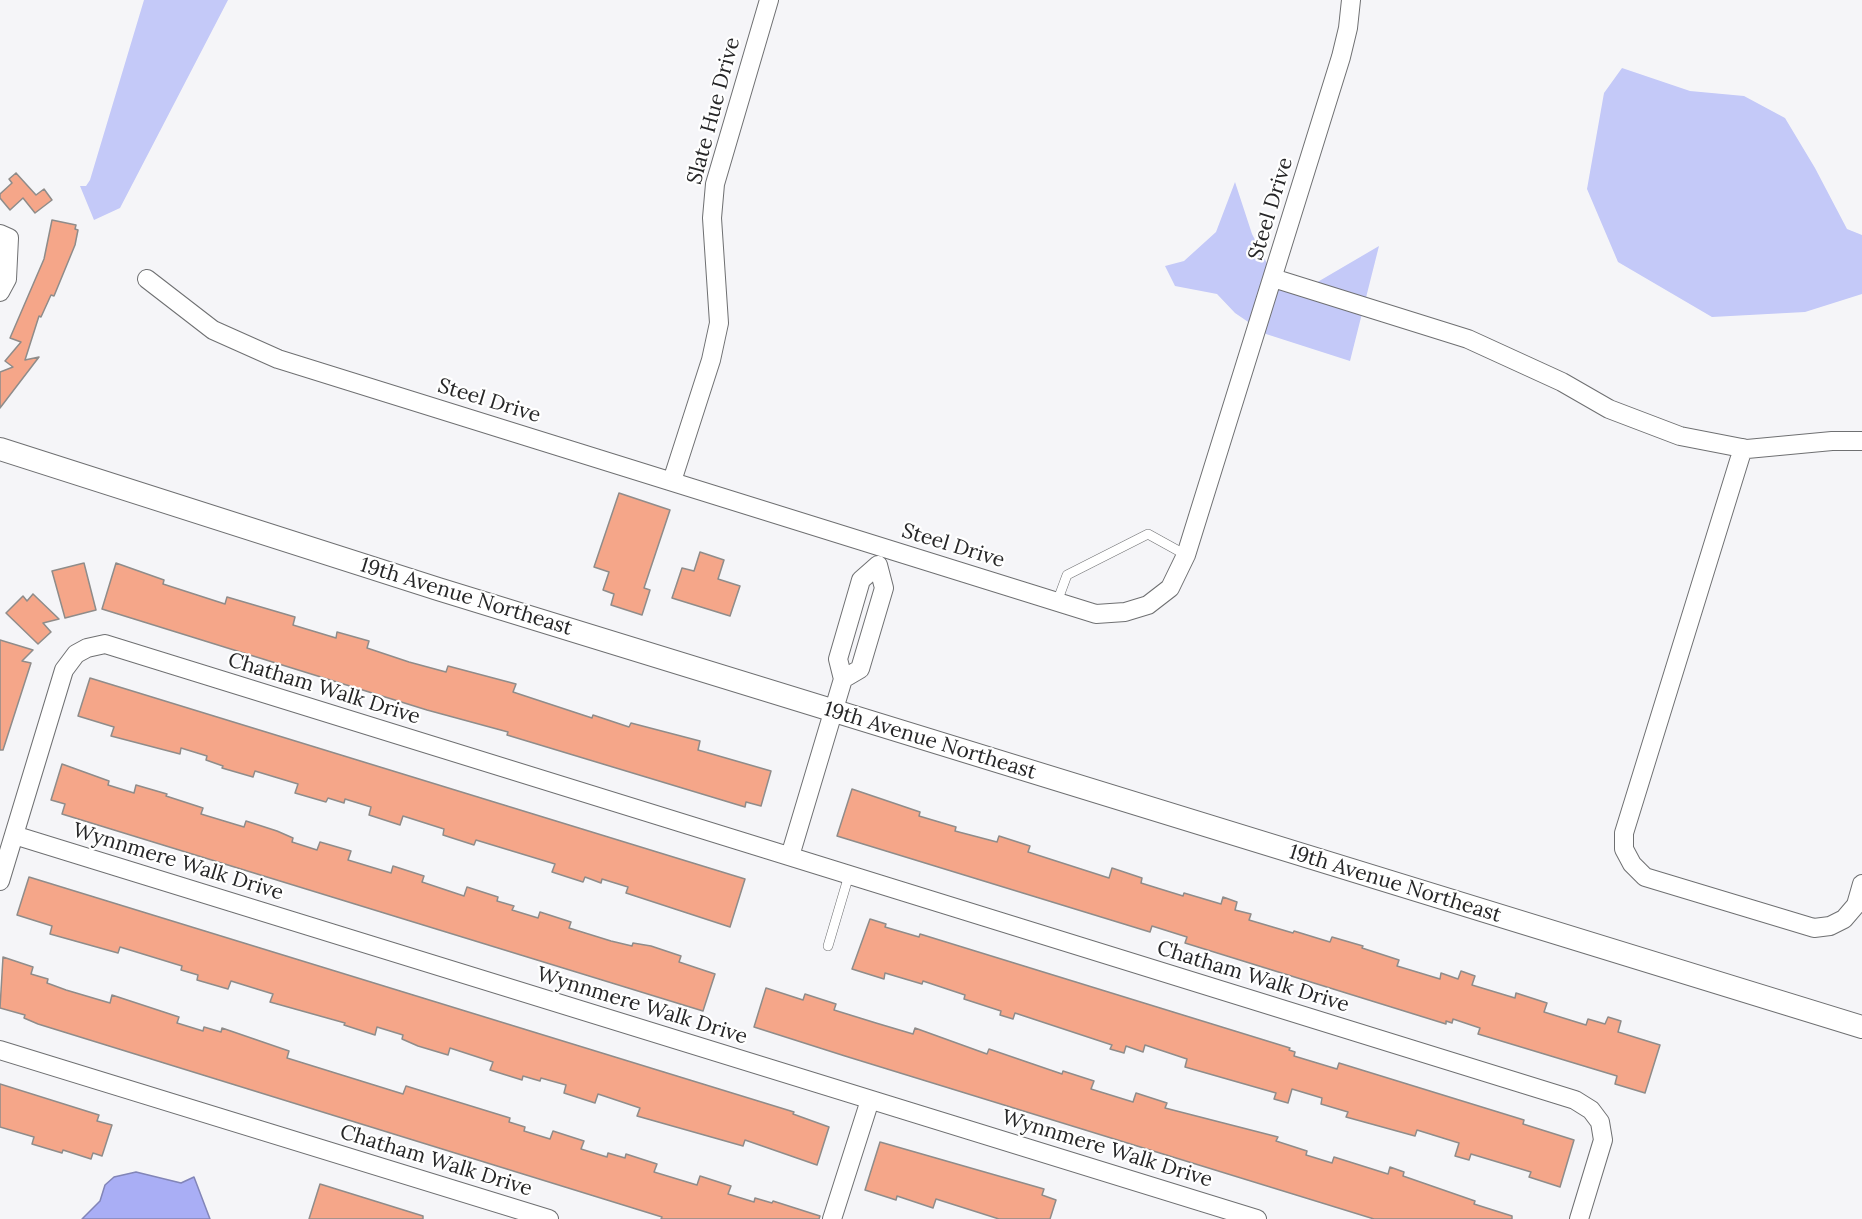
<!DOCTYPE html>
<style>
body{margin:0}
canvas{display:block;background:#f5f5f8}
</style>
<canvas width="1862" height="1219"></canvas>
<script>
const ctx = document.querySelector('canvas').getContext('2d');
ctx.lineJoin = 'round';
function paint(path, color) {
  ctx.fillStyle = color;
  ctx.fill(path, 'evenodd');
}
function toPath(rows) {
  const path = new Path2D();
  for (const r of rows) {
    path.moveTo(r[0], r[1]);
    for (let i = 2; i < r.length; i += 2) path.lineTo(r[i], r[i + 1]);
  }
  return path;
}
function stroke(path, color, width, dash) {
  ctx.strokeStyle = color;
  ctx.lineWidth = width;
  ctx.lineCap = dash ? 'butt' : 'round';
  ctx.setLineDash(dash || []);
  ctx.stroke(path);
}
function label(font, color, halo, rows, align = 'center') {
  ctx.font = font + ' Lora,serif';
  ctx.lineWidth = 4.5;
  ctx.setLineDash([]);
  ctx.textBaseline = 'middle';
  ctx.strokeStyle = halo;
  ctx.fillStyle = color;
  for (const [text, x, y, turn = 0] of rows) {
    ctx.save();
    ctx.translate(x, y);
    ctx.rotate((+turn || 0) * Math.PI / 180);
    ctx.textAlign = isNaN(turn) ? turn : align;
    if (halo) ctx.strokeText(text, 0, 0);
    ctx.fillText(text, 0, 0);
    ctx.restore();
  }
}
paint(toPath([
 [144,0,228,0,120,208,94,220,80,186,86,186,90,180],
 [1622,68,1690,91,1744,96,1785,118,1815,168,1847,229,1862,235,1862,294,1805,312,1712,317,1618,262,1587,189,1604,93],
 [1235,182,1252,234,1274,277,1309,287,1379,246,1350,361,1266,334,1235,313,1217,294,1175,286,1165,266,1184,261,1216,232]
]), '#c4c9f8');
const water = toPath([
 [136,1172,181,1183,194,1177,210,1219,82,1219,100,1201,105,1185,114,1177,136,1172]
]);
paint(water, '#a9aef5');
stroke(water, '#8285b7', 1.5);
const building = toPath([
 [16,173,36,195,44,189,52,200,35,213,23,198,10,210,0,198,0,194,12,183,9,179,16,173],
 [52,220,76,225,75,229,78,230,75,245,54,296,51,295,41,317,39,316,25,360,39,357,0,408,0,372,13,367,5,361,21,342,10,338,44,259,52,220],
 [619,493,670,510,644,588,650,590,642,615,611,605,614,594,603,590,609,572,594,567,619,493],
 [700,552,724,560,718,579,740,586,730,616,672,598,682,568,694,571,700,552],
 [84,563,96,610,65,618,52,571,84,563],
 [116,563,164,580,163,584,225,604,227,597,295,617,293,625,336,638,337,632,369,641,367,648,409,662,446,672,448,666,516,684,513,692,592,718,593,715,629,727,631,723,700,741,698,750,771,771,761,806,746,802,745,807,507,735,508,732,427,710,102,609,116,563],
 [33,594,59,619,43,623,51,632,38,644,6,613,23,596,27,601,33,594],
 [0,640,33,650,22,661,31,663,3,750,0,750,0,640],
 [90,678,745,879,730,927,626,893,628,887,602,879,601,883,585,877,583,882,552,872,555,864,476,840,474,845,443,835,444,829,403,816,400,825,369,815,371,807,345,799,344,803,328,798,326,802,295,793,298,784,255,771,253,777,222,768,223,766,206,760,207,756,181,748,180,754,111,736,114,727,78,716,90,678],
 [62,764,109,781,108,785,134,793,136,785,167,794,166,796,203,808,201,814,244,827,246,821,277,831,293,838,292,842,317,850,320,842,351,851,348,860,391,873,393,866,424,876,422,882,464,896,467,887,498,897,497,901,514,906,512,910,538,918,540,912,571,922,569,928,611,941,632,946,633,943,651,946,681,956,679,962,715,974,703,1011,62,814,65,804,51,800,62,764],
 [852,789,920,812,919,816,956,827,955,831,997,842,999,836,1030,846,1028,852,1109,878,1112,868,1142,878,1141,883,1183,896,1184,893,1221,904,1223,897,1237,902,1235,910,1251,914,1249,920,1293,933,1294,931,1330,942,1332,937,1363,946,1362,948,1399,960,1397,966,1440,979,1441,973,1458,979,1461,971,1475,976,1472,985,1515,998,1516,993,1547,1003,1544,1012,1586,1025,1588,1019,1605,1024,1608,1017,1621,1021,1618,1032,1660,1045,1645,1093,1615,1084,1617,1076,1478,1034,1480,1028,1453,1019,1452,1023,1446,1021,1446,1024,1185,943,1187,937,1152,926,1150,932,837,836,852,789],
 [29,877,794,1112,793,1114,829,1127,817,1165,745,1140,743,1146,637,1116,640,1108,598,1094,595,1103,564,1093,566,1085,541,1078,540,1081,523,1076,522,1080,490,1070,493,1062,450,1048,448,1055,418,1046,402,1039,403,1035,377,1027,375,1035,344,1025,345,1023,270,1002,273,994,231,981,228,989,197,980,198,975,181,970,182,966,120,947,118,953,50,934,52,926,17,915,29,877],
 [870,919,886,924,885,927,919,937,920,934,1290,1048,1289,1050,1295,1052,1294,1056,1337,1069,1339,1063,1524,1120,1523,1124,1574,1140,1560,1187,1529,1177,1531,1172,1471,1154,1469,1160,1455,1156,1459,1143,1417,1130,1415,1136,1346,1117,1348,1112,1321,1104,1322,1098,1292,1089,1288,1103,1274,1099,1276,1093,1185,1067,1187,1059,1145,1045,1143,1052,1126,1046,1124,1053,1110,1049,1112,1045,1015,1013,1013,1019,1000,1015,1001,1011,964,999,965,995,923,981,922,984,885,973,884,979,852,969,870,919],
 [3,957,33,967,31,974,48,979,47,983,66,990,110,1003,112,995,179,1017,177,1023,203,1031,204,1027,221,1032,222,1028,289,1051,287,1058,403,1094,406,1086,510,1118,509,1122,525,1127,524,1131,550,1139,553,1131,584,1141,581,1149,607,1157,608,1153,625,1158,626,1154,657,1164,654,1172,697,1185,700,1176,731,1186,728,1194,754,1202,755,1198,772,1203,773,1201,820,1216,819,1219,661,1219,662,1217,38,1024,24,1018,25,1015,0,1008,3,957],
 [766,988,803,1000,805,994,836,1004,834,1010,876,1023,913,1034,915,1028,987,1054,989,1049,1062,1074,1063,1071,1094,1081,1091,1089,1133,1102,1136,1093,1167,1103,1165,1108,1278,1137,1276,1141,1307,1151,1306,1155,1332,1163,1334,1157,1388,1174,1390,1167,1404,1172,1403,1176,1475,1201,1474,1204,1512,1216,1512,1219,1374,1219,845,1056,754,1027,766,988],
 [0,1084,99,1115,97,1121,112,1125,102,1156,93,1153,91,1159,63,1150,62,1153,32,1144,34,1137,0,1127,0,1084],
 [880,1142,1044,1189,1042,1195,1056,1200,1050,1219,999,1219,936,1199,933,1208,897,1196,896,1200,865,1190,880,1142],
 [320,1184,423,1216,423,1219,309,1219,320,1184]
]);
paint(building, '#f5a689');
stroke(building, '#8f8c8a', 1.5);
const service = toPath([
 [1057,602,1067,575,1148,534,1186,555],
 [828,946,849,875]
]);
const minor = toPath([
 [0,234,9,238,7,279,0,292],
 [1273,278,1468,339,1562,382,1609,409,1680,436,1747,449,1832,441,1862,441],
 [147,279,213,330,278,359,1096,614,1125,612,1148,605,1170,588,1186,555,1341,57,1348,28,1351,0],
 [1743,448,1624,833,1624,849,1632,864,1645,877,1814,928,1830,926,1844,919,1856,905,1862,884],
 [672,481,711,360,719,323,712,218,715,184,769,0],
 [14,835,1257,1219],
 [790,856,843,679,838,659,861,580,878,565,884,588,860,669,843,679],
 [0,881,64,670,76,654,87,648,105,644,1575,1100,1591,1110,1600,1122,1603,1140,1579,1219],
 [0,1050,549,1219],
 [832,1219,870,1100]
]);
const tertiary = toPath([
 [0,449,438,589,1862,1027]
]);
stroke(service, '#6f7072', 10);
stroke(minor, '#6f7072', 20);
stroke(tertiary, '#6f7072', 24);
stroke(service, '#fff', 9);
stroke(minor, '#fff', 18);
stroke(tertiary, '#fff', 22);
label('21px', '#262627', '#fff', [
 ["Slate Hue Drive",714,111,-75],
 ["Steel Drive",1271,209,-73],
 ["Steel Drive",489,401,17],
 ["Steel Drive",953,546,17],
 ["19th Avenue Northeast",466,597,17],
 ["Chatham Walk Drive",324,689,17],
 ["19th Avenue Northeast",930,741,17],
 ["Wynnmere Walk Drive",178,862,17],
 ["19th Avenue Northeast",1395,884,17],
 ["Chatham Walk Drive",1253,977,17],
 ["Wynnmere Walk Drive",642,1006,17],
 ["Wynnmere Walk Drive",1107,1149,17],
 ["Chatham Walk Drive",436,1161,17]
]);
</script>
